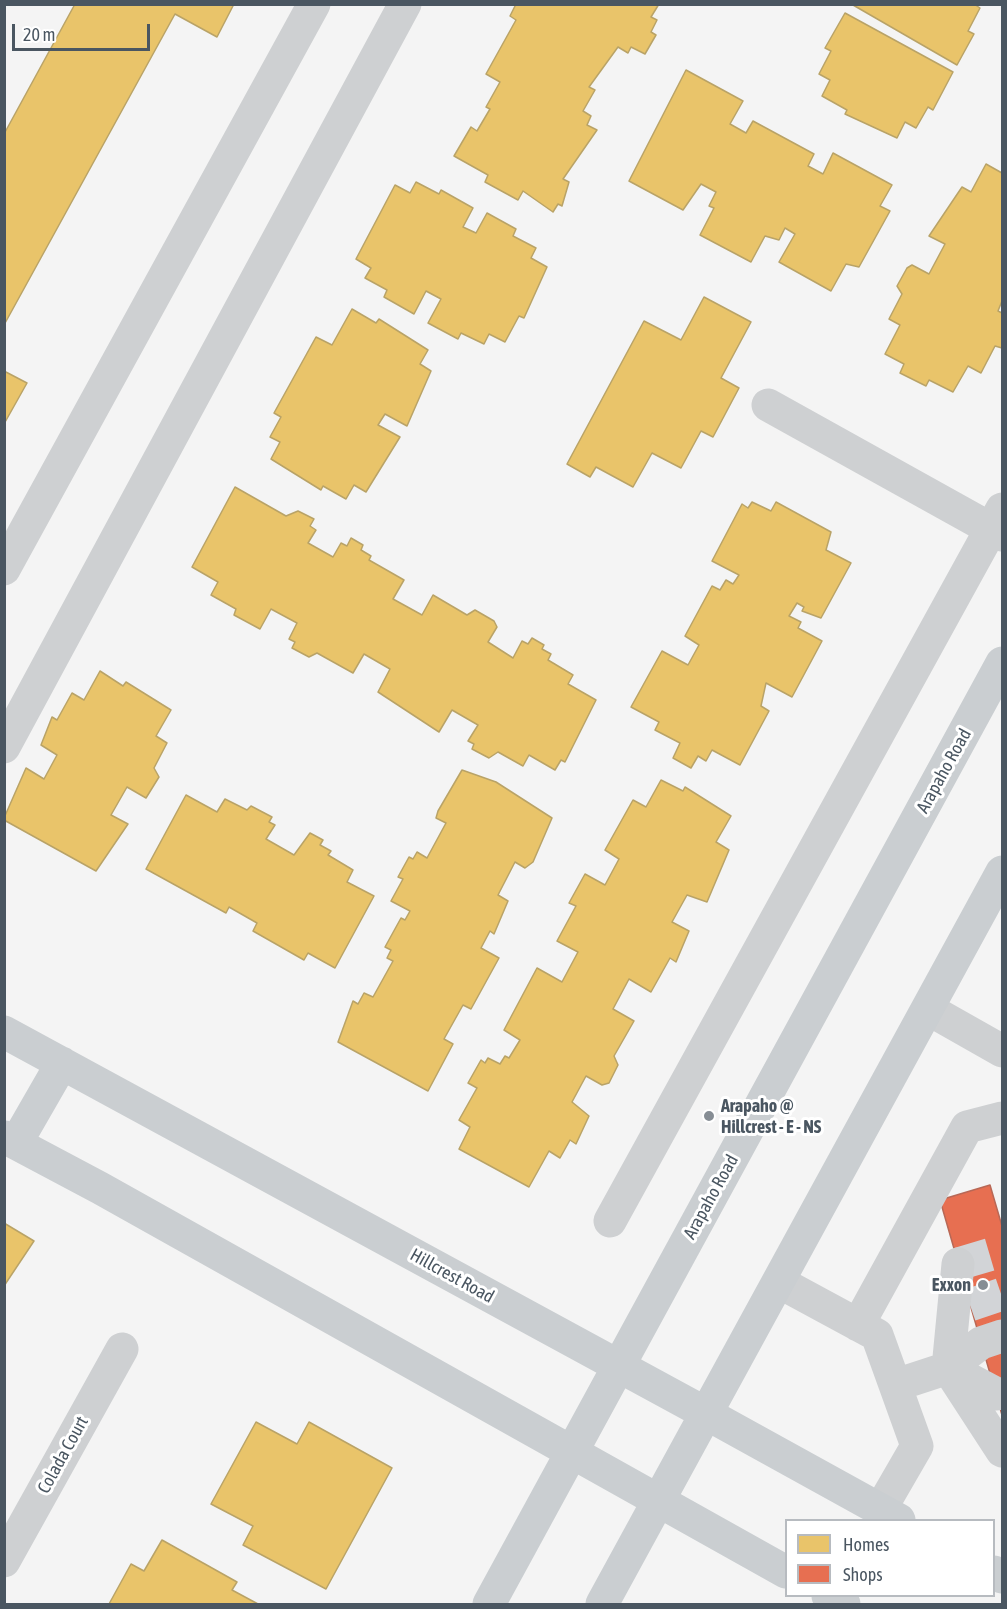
<!DOCTYPE html>
<style>
body{margin:0}
#map{position:relative;width:1007px;height:1609px;overflow:hidden;background:#f4f4f4;font-family:"Asap Condensed",sans-serif}
canvas{display:block}
.frame{position:absolute;inset:0;border:6px solid #4a5661;pointer-events:none}
.legend{position:absolute;left:785px;top:1519px;width:210px;height:78px;box-sizing:border-box;background:#fff;border:2px solid #b7bbc0;margin:0;padding:8px 10px;list-style:none;font-size:18px;color:#4a5661}
.legend li{display:flex;align-items:center;gap:12px;height:30px}
.legend b{width:30px;border:2px solid #b7bbc0}
.scale{position:absolute;left:12px;top:24px;width:138px;height:27px;box-sizing:border-box;border:3px solid #4a5661;border-top:0;padding-left:8px;font-size:18px;line-height:21px;white-space:nowrap;color:#4a5661;-webkit-text-stroke:4px #fff;paint-order:stroke}
</style>
<div id="map">
<canvas width="1007" height="1609"></canvas>
<div class="frame"></div>
<ul class="legend">
<li><b style="height:16px;background:#e9c46a"></b>Homes</li>
<li><b style="height:16px;background:#e76f51"></b>Shops</li>
</ul>
<div class="scale">20 m</div>
</div>
<script>
const ctx = document.querySelector('canvas').getContext('2d');
ctx.lineJoin = 'round';
function paint(path, color) {
  ctx.fillStyle = color;
  ctx.fill(path, 'evenodd');
}
function toPath(rows) {
  const path = new Path2D();
  for (const r of rows) {
    path.moveTo(r[0], r[1]);
    for (let i = 2; i < r.length; i += 2) path.lineTo(r[i], r[i + 1]);
  }
  return path;
}
function stroke(path, color, width, dash) {
  ctx.strokeStyle = color;
  ctx.lineWidth = width;
  ctx.lineCap = dash ? 'butt' : 'round';
  ctx.setLineDash(dash || []);
  ctx.stroke(path);
}
function label(font, color, halo, rows, align = 'center') {
  ctx.font = font + ' "Asap Condensed",sans-serif';
  ctx.lineWidth = 6;
  ctx.setLineDash([]);
  ctx.textBaseline = 'middle';
  ctx.strokeStyle = halo;
  ctx.fillStyle = color;
  for (const [text, x, y, turn = 0] of rows) {
    ctx.save();
    ctx.translate(x, y);
    ctx.rotate((+turn || 0) * Math.PI / 180);
    ctx.textAlign = isNaN(turn) ? turn : align;
    if (halo) ctx.strokeText(text, 0, 0);
    ctx.fillText(text, 0, 0);
    ctx.restore();
  }
}
const homes = toPath([
 [75,4,234,4,217,37,175,14,4,325,4,134,75,4],
 [516,4,659,4,651,17,657,20,651,32,656,35,645,54,631,47,628,53,618,47,589,87,595,90,583,111,591,116,587,125,597,130,563,179,569,182,562,206,558,204,553,212,523,191,518,200,485,182,488,175,454,156,471,127,477,131,490,109,486,107,500,82,486,74,516,20,510,16,516,4],
 [974,4,980,8,968,31,974,34,957,65,853,5,974,4],
 [845,13,953,72,933,110,928,107,916,128,905,122,897,138,845,114,847,110,822,96,830,80,819,74,831,51,825,48,845,13],
 [686,70,743,101,730,124,746,133,753,121,814,154,808,166,823,174,833,153,892,185,880,206,890,211,859,267,846,264,831,291,779,262,795,234,785,228,779,240,765,236,751,262,700,235,714,208,709,206,716,192,701,184,683,210,629,181,686,70],
 [986,164,1002,173,1002,301,998,311,1002,313,1002,348,995,346,981,373,968,366,953,392,929,380,926,386,900,373,904,364,885,354,900,325,889,319,902,294,897,286,907,268,912,265,929,274,945,244,929,236,962,187,971,192,986,164],
 [416,182,439,194,441,190,473,208,463,227,476,233,487,213,516,229,513,236,536,248,531,258,547,267,524,318,519,316,505,342,489,334,484,344,461,333,458,339,428,323,441,299,426,291,414,314,384,297,387,290,365,278,371,268,356,259,395,185,410,193,416,182],
 [704,297,751,322,721,378,739,388,713,437,701,431,681,468,652,453,633,487,596,467,590,477,567,464,644,321,681,340,704,297],
 [352,309,376,323,379,319,428,350,420,364,431,371,407,426,385,414,378,425,400,437,366,492,354,485,346,499,323,486,321,490,271,459,280,442,270,437,281,417,274,413,316,337,332,345,352,309],
 [4,371,27,383,4,424,4,371],
 [235,487,286,516,298,511,314,519,310,526,316,530,308,543,333,557,341,543,347,546,351,538,363,545,361,550,371,556,369,560,404,580,393,599,422,615,433,595,467,615,475,610,494,621,497,627,488,642,513,658,522,641,528,644,532,638,544,645,542,649,551,654,548,660,573,675,568,684,596,700,565,762,561,760,555,770,529,755,523,766,498,752,489,758,472,749,474,744,468,741,478,725,452,710,439,732,378,692,390,669,364,654,353,673,317,653,309,657,292,648,295,642,289,639,297,623,271,609,260,629,234,615,236,609,211,595,218,582,192,567,235,487],
 [752,502,771,511,776,502,831,532,826,550,851,563,821,618,802,611,804,607,797,603,789,616,801,622,798,628,822,641,792,697,766,683,761,706,769,711,740,765,712,750,706,761,698,756,691,768,673,758,680,743,655,730,659,722,631,707,662,651,688,665,699,645,685,636,712,586,720,590,726,580,733,584,739,575,712,561,742,504,748,508,752,502],
 [100,671,123,686,126,682,171,710,156,736,167,743,154,768,159,777,146,798,127,787,111,815,128,824,96,871,4,820,4,818,26,768,44,779,57,755,41,745,52,717,57,720,72,693,84,700,100,671],
 [462,770,496,782,552,818,533,862,525,868,515,862,498,895,508,901,494,934,490,931,481,948,499,958,471,1009,463,1005,444,1039,453,1044,428,1091,338,1042,353,1001,358,1004,364,993,373,997,393,961,387,958,391,950,385,947,401,918,405,920,410,911,391,901,403,879,398,877,409,857,413,859,417,852,427,858,446,823,436,818,438,811,462,770],
 [661,780,683,791,685,787,731,816,716,842,729,850,707,902,687,895,672,922,689,931,676,962,670,958,651,992,629,979,613,1009,634,1021,614,1056,618,1065,609,1083,602,1085,586,1076,572,1102,589,1116,576,1144,570,1140,560,1158,549,1151,529,1187,459,1149,470,1127,459,1120,477,1088,468,1083,481,1060,485,1063,488,1058,500,1064,505,1056,509,1058,520,1040,504,1030,537,968,562,982,578,952,557,941,576,906,569,903,585,874,605,885,619,859,605,850,633,800,646,807,661,780],
 [186,795,217,812,225,799,247,810,251,806,272,817,269,822,275,825,266,839,294,855,310,833,323,840,320,845,331,851,328,855,353,870,347,882,374,896,335,968,308,953,304,960,253,931,257,923,229,907,226,913,146,869,186,795],
 [4,1223,34,1241,4,1286,4,1223],
 [256,1422,297,1444,309,1422,392,1468,326,1589,243,1545,253,1526,211,1504,256,1422],
 [162,1540,237,1582,232,1590,258,1604,109,1604,131,1564,144,1571,162,1540]
]);
paint(homes, '#e9c46a');
stroke(homes, '#b9a367', 1.5);
const shops = toPath([
 [990,1185,1002,1226,1002,1415,940,1200,990,1185]
]);
paint(shops, '#e76f51');
stroke(shops, '#b86856', 1.5);
stroke(toPath([
 [958,1264,1002,1251],
 [970,1305,1002,1294]
]), '#d2d4d7', 33, [33, 16]);
stroke(toPath([
 [768,405,1002,535],
 [4,569,314,4],
 [4,747,405,4],
 [928,1009,1002,1051],
 [610,1221,1002,509],
 [958,1264,948,1368,1002,1451],
 [779,1282,877,1335,917,1446,880,1510],
 [858,1325,967,1127,1002,1118],
 [952,1370,997,1394],
 [896,1385,948,1368,981,1343,1002,1336],
 [4,1561,122,1349]
]), '#ced0d2', 33);
stroke(toPath([
 [4,1032,707,1414,899,1520],
 [4,1137,100,1188,786,1572],
 [16,1143,62,1063],
 [994,1572,1002,1577],
 [828,1596,844,1604],
 [489,1604,1002,663],
 [602,1604,1002,872]
]), '#caced1', 33);
for (const [x, y, r, color] of [
 [709,1116,6,"#868d94"],
 [983,1285,6,"#868d94"]
]) {
  const dot = new Path2D();
  dot.arc(x, y, r, 0, 2 * Math.PI);
  ctx.fillStyle = color;
  ctx.fill(dot);
  stroke(dot, '#fff', 2);
}
label('18px', '#4a5661', '#fff', [
 ["Arapaho Road",944,771,-61],
 ["Arapaho Road",711,1197,-61],
 ["Hillcrest Road",452,1276,29],
 ["Colada Court",63,1455,-61]
]);
label('bold 18px', '#4a5661', '#fff', [
 ["Arapaho @",721,1106],
 ["Hillcrest - E - NS",721,1127],
 ["Exxon",971,1285,"right"]
], 'left');
</script>
